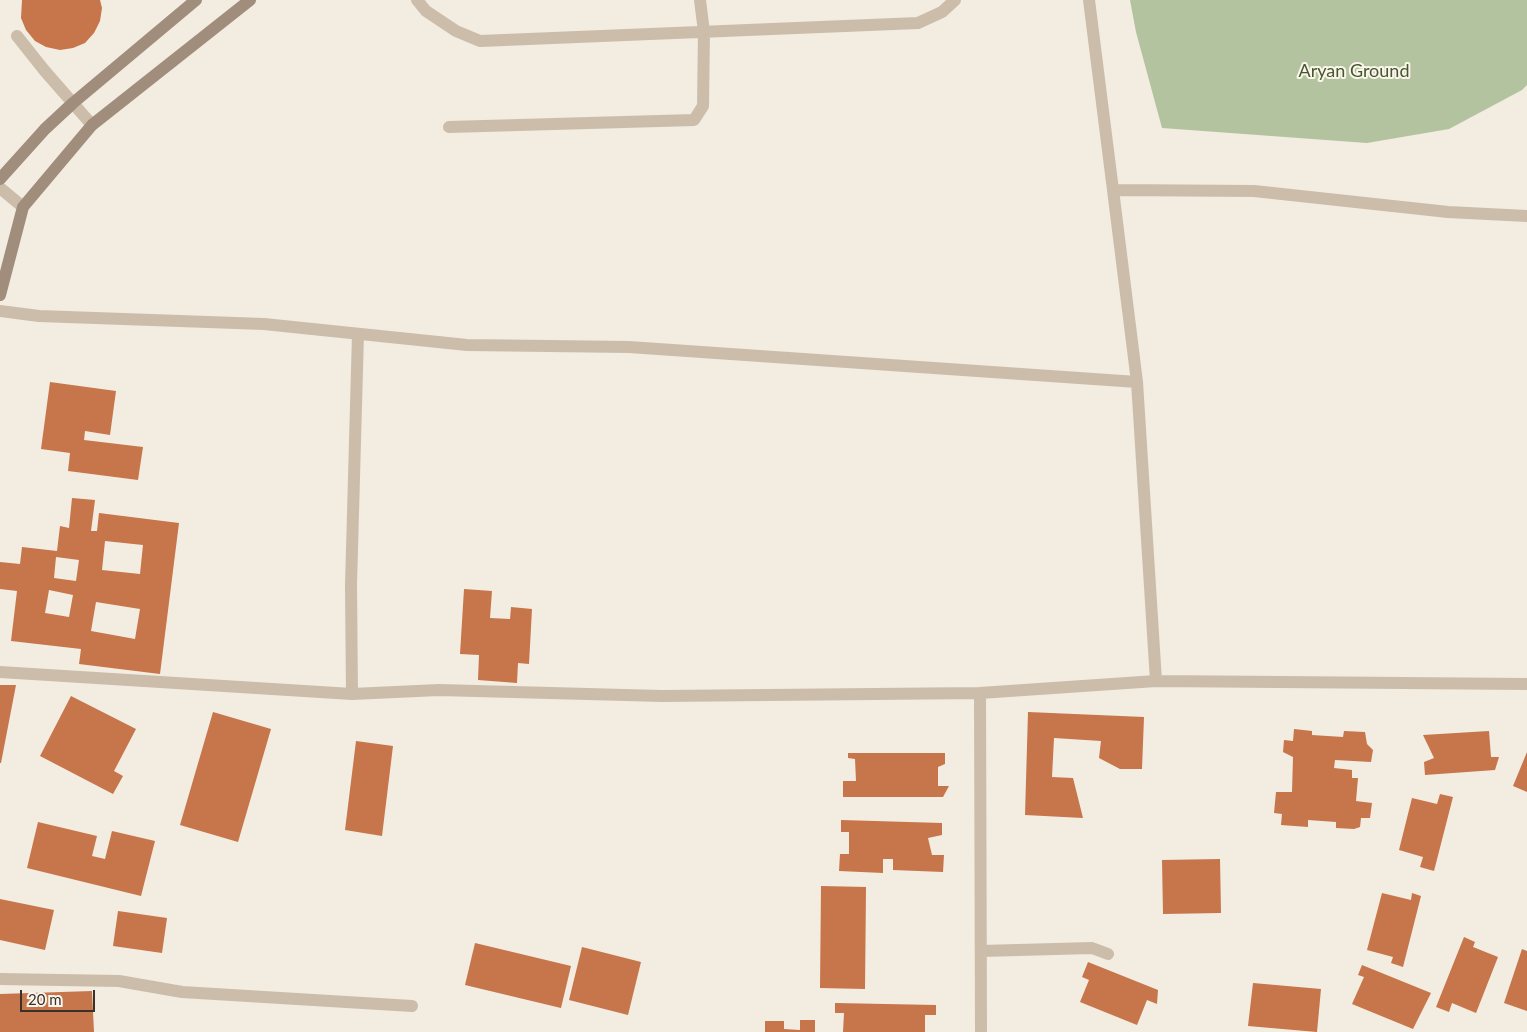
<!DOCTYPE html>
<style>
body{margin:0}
#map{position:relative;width:1527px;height:1032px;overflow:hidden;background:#f3ece0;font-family:Lato,sans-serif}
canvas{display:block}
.scale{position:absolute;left:20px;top:990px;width:75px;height:22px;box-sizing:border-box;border:2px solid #3a312a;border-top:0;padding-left:6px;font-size:15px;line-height:18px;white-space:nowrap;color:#3a312a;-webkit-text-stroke:4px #fbf5ec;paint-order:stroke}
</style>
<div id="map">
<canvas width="1527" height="1032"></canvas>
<div class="scale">20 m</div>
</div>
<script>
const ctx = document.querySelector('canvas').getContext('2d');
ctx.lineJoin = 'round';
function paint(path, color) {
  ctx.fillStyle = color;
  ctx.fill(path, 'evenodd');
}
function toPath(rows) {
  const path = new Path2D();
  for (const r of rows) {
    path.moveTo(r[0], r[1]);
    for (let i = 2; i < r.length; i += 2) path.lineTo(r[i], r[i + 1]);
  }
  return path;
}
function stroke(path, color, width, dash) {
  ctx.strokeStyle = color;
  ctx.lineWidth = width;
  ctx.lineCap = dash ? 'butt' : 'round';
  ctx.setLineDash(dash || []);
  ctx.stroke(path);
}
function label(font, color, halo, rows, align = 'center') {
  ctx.font = font + ' Lato,sans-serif';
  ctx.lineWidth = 4;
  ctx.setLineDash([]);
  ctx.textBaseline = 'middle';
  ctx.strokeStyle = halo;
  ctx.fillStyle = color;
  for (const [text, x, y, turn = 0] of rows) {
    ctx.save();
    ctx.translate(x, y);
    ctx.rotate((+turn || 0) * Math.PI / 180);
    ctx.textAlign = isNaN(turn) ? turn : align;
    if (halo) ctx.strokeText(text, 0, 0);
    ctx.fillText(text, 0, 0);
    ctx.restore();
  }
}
paint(toPath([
 [1130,0,1527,0,1527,85,1522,90,1449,129,1367,143,1162,128,1136,32]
]), '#b3c39f');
paint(toPath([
 [22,0,100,0,102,8,100,21,94,33,85,43,73,48,60,50,46,47,35,41,26,30,21,18],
 [50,382,116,391,110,435,85,431,84,440,143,447,138,480,68,471,70,453,41,449],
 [72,498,95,500,91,531,97,531,99,513,179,523,160,674,79,664,81,649,11,641,17,591,0,589,0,562,20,564,22,547,57,551,60,526,69,528],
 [105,541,143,545,140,574,102,570],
 [56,557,79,560,76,581,54,578],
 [49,590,73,595,69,617,45,613],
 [96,602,140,609,135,639,91,631],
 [464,589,492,591,490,618,510,619,511,607,532,609,529,664,518,663,517,683,478,680,479,655,460,654],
 [0,685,16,685,1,763,0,763],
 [71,696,136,729,114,771,123,776,113,794,40,756],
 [213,712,271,729,238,842,180,825],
 [1028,712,1144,717,1142,769,1120,769,1099,758,1101,741,1054,738,1052,777,1073,778,1083,818,1025,815],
 [1294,729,1312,731,1312,735,1343,737,1344,731,1365,732,1367,744,1373,750,1371,762,1335,760,1334,768,1352,770,1352,778,1358,778,1356,801,1372,803,1370,818,1361,818,1360,827,1354,829,1336,828,1336,822,1308,820,1308,827,1281,825,1282,814,1274,813,1276,792,1292,792,1293,757,1283,752,1284,740,1293,741],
 [1489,731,1491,757,1499,757,1495,770,1425,775,1424,762,1434,758,1423,735],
 [356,741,393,746,382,836,345,830],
 [1527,752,1527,792,1513,786],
 [848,753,945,753,945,764,938,767,938,786,949,786,943,797,843,797,843,781,856,781,855,759,848,758],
 [1440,794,1453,797,1434,871,1420,867,1423,857,1399,850,1412,798,1437,804],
 [841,820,942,823,942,835,928,838,932,855,944,855,943,872,893,870,893,859,883,859,883,873,839,871,840,854,849,854,849,832,841,832],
 [38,822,97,836,92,856,105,859,112,831,155,841,141,896,27,868],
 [1220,859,1221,913,1163,914,1162,860],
 [821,886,866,887,865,989,820,988],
 [1382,893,1411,900,1412,893,1421,896,1403,967,1391,963,1393,957,1367,950],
 [0,899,54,910,45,950,0,940],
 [118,911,167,918,162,953,113,946],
 [1464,937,1475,942,1473,947,1498,957,1476,1013,1452,1003,1449,1012,1436,1007],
 [475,943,571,966,561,1008,465,985],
 [582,947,641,962,628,1015,569,1000],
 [1522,949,1527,951,1527,1011,1504,1003],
 [1088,962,1158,990,1157,1004,1147,1000,1137,1025,1080,1002,1089,980,1082,977],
 [1362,965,1431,993,1413,1029,1352,1004,1364,977,1358,975],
 [1253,983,1321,989,1317,1032,1248,1026],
 [92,991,94,1032,0,1032,0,994],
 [835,1003,936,1005,936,1015,925,1015,925,1032,843,1032,844,1013,835,1013],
 [800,1020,815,1020,815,1032,765,1032,765,1021,784,1021,784,1029,800,1030]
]), '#c7754a');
stroke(toPath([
 [417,0,426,11,456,31,480,41,918,23,942,12,955,0],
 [17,36,44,70,92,125],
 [449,127,694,120,703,106,704,32,700,0]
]), '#ccbdab', 12);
stroke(toPath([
 [1089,0,1113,190,1254,191,1448,212,1527,216],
 [0,188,23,207],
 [0,311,39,316,264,324,467,345,629,347,1137,382,1113,190],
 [0,672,352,694,439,690,662,696,980,693],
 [1156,681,1527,684],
 [352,694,351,585,358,334],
 [981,951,1092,948,1108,954],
 [0,979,119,981,182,992,412,1006],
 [981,1032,980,693,1156,681,1137,382]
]), '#ccbdab', 12);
stroke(toPath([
 [0,179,45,129,73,103,196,0],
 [0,295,23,207,92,125,250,0]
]), '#a08d7c', 12);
label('18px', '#45582e', '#fbf5ec', [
 ["Aryan Ground",1354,71]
]);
</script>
